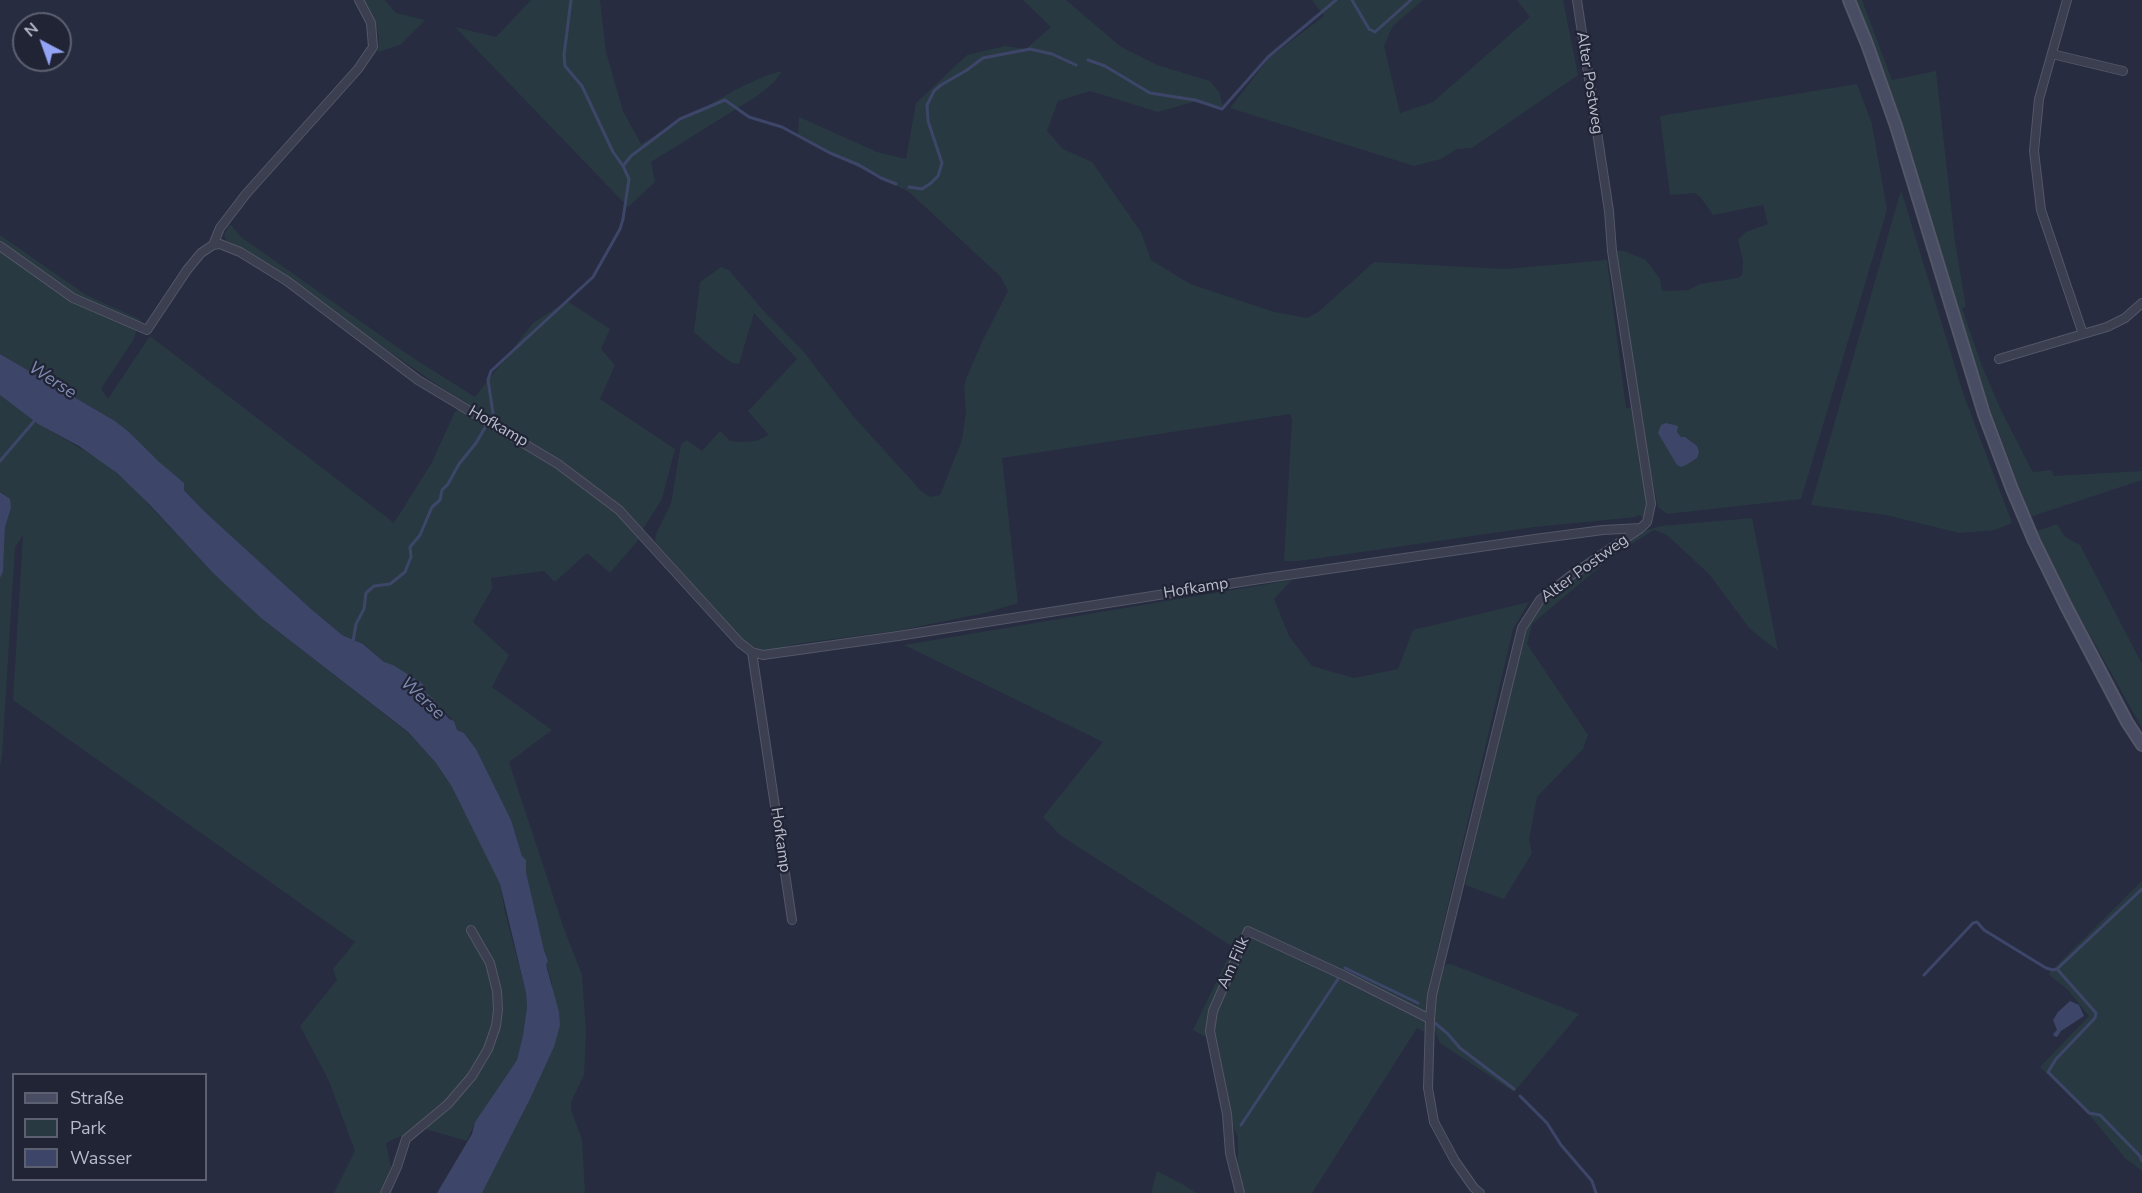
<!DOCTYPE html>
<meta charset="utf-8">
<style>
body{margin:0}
#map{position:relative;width:2142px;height:1193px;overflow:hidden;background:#272c40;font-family:"Nunito Sans",sans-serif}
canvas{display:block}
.legend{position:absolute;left:12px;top:1073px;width:195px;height:108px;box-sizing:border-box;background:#202435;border:2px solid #5d6071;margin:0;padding:8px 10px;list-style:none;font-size:18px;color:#b8bbca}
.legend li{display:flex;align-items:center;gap:12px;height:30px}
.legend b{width:30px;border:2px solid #5d6071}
.north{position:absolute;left:12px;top:12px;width:60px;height:60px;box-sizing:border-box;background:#202435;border:2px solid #5d6071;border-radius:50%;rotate:319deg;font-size:16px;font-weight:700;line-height:24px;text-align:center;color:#b8bbca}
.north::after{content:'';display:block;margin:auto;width:21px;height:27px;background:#93a4f4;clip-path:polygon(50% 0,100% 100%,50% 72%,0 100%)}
</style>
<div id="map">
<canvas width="2142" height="1193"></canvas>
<ul class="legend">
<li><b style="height:8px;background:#494d63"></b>Straße</li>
<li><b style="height:16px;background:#293941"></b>Park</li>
<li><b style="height:16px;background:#3d4668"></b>Wasser</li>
</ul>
<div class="north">N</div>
</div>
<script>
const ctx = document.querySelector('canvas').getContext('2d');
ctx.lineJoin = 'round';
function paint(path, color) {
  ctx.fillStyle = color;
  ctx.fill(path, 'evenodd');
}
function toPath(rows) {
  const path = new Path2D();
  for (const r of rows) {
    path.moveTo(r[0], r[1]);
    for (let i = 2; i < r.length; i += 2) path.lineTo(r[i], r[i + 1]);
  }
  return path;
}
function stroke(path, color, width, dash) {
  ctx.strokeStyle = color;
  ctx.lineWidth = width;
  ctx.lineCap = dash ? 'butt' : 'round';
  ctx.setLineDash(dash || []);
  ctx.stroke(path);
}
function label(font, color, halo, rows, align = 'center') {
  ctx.font = font + ' "Nunito Sans",sans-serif';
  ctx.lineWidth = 4.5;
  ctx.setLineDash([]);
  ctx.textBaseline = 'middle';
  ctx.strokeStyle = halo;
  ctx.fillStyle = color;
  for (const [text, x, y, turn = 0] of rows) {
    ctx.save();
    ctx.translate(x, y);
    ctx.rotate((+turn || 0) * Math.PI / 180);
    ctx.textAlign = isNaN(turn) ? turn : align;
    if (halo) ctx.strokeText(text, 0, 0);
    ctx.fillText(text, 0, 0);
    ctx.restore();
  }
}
paint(toPath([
 [364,0,385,0,396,13,425,20,400,45,378,52,379,38,376,23],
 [531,0,600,0,606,52,623,111,641,144,737,89,765,76,782,71,774,82,757,96,651,162,655,182,628,207,455,27,496,37],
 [1023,0,1066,0,1121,47,1157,65,1210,81,1219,92,1223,107,1193,102,1158,112,1090,91,1058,101,1047,131,1063,149,1092,162,1141,232,1151,260,1190,284,1274,312,1307,318,1317,313,1374,262,1506,269,1607,260,1626,408,1633,408,1646,501,1646,512,1644,518,1639,515,1636,517,1535,527,1299,561,1284,561,1292,420,1290,414,1002,458,1018,603,985,613,901,630,796,644,767,651,756,648,742,639,659,546,655,541,656,534,671,503,681,444,687,440,702,451,720,431,730,441,743,442,756,441,769,435,748,411,797,359,754,313,739,364,732,363,713,349,694,332,700,282,721,267,729,270,761,308,803,351,854,417,922,492,930,497,940,495,962,440,966,411,964,388,967,376,983,340,1008,291,1000,276,909,192,819,148,798,134,799,117,877,152,906,159,916,103,967,55,1005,46,1026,49,1051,27],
 [1312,0,1423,0,1393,26,1384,46,1400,113,1433,102,1530,17,1517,0,1563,0,1578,75,1472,148,1457,149,1441,159,1414,166,1230,108,1269,58,1324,16],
 [1855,0,1862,0,1892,80,1936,71,1955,242,1966,307,1962,308,1982,366,2000,408,2031,469,2033,472,2051,470,2054,476,2142,471,2142,480,2030,517,1978,376,1887,81],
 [1857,84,1872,124,1887,210,1801,499,1667,514,1658,507,1642,429,1615,251,1624,251,1646,260,1660,279,1662,291,1688,290,1700,284,1738,278,1742,275,1743,261,1738,240,1746,232,1768,224,1763,205,1713,215,1701,198,1695,193,1670,195,1660,116],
 [1901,190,1963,393,2012,523,1995,530,1959,533,1886,515,1811,505],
 [230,224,241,237,407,354,475,397,533,323,567,301,610,329,601,349,615,365,600,399,675,449,662,499,643,529,640,538,610,573,587,553,555,582,544,571,491,578,492,589,473,622,509,655,492,687,552,730,509,762,563,926,582,975,586,1031,584,1075,571,1102,571,1110,582,1139,585,1193,482,1193,530,1099,554,1047,552,983,546,965,548,961,544,950,526,872,526,860,522,856,511,820,476,749,464,733,457,730,454,721,404,673,384,662,364,644,342,635,310,608,205,512,184,489,184,483,157,461,129,432,115,421,0,354,0,235,86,295,141,320,133,340,101,389,108,399,150,336,394,523,431,464,455,412,466,403,439,386,239,247,226,240,224,235],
 [0,395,37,423,104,462,131,486,213,573,261,618,407,732,436,763,452,787,494,871,500,884,505,912,526,993,527,1007,523,1035,517,1060,475,1122,467,1141,422,1128,411,1137,401,1136,386,1143,391,1167,382,1193,334,1193,355,1151,329,1081,300,1026,337,980,333,969,355,942,13,700,23,535,15,547,2,756,0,767,0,578,3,572,5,527,11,508,3,493,0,492],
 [1752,518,1778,651,1750,629,1709,574,1667,535,1654,530,1615,554,1532,624,1527,644,1588,735,1583,749,1537,797,1529,840,1532,853,1504,899,1465,885,1511,689,1528,626,1533,615,1551,596,1647,530,1661,526],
 [2057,524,2065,537,2080,545,2142,664,2142,728,2072,603,2037,531],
 [1292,580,1274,599,1289,636,1312,666,1354,678,1398,669,1413,630,1529,602,1513,629,1428,990,1425,1032,1417,1028,1312,1193,1244,1193,1238,1173,1238,1137,1232,1124,1218,1044,1193,1030,1233,947,1060,835,1043,817,1103,742,904,645],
 [2142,881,2142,1171,2125,1158,2091,1117,2040,1067,2089,1016,2068,990,2048,974],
 [1447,964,1451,964,1579,1014,1514,1092,1440,1043,1433,1027,1435,997,1441,970],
 [1157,1171,1184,1185,1196,1193,1151,1193]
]), '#293941');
paint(toPath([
 [0,354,115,421,129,432,158,461,184,483,184,490,205,512,310,608,342,635,363,644,384,662,393,665,423,684,423,690,432,698,449,719,454,721,457,730,464,733,476,749,511,820,522,856,526,860,526,872,544,950,548,961,546,965,559,1012,560,1025,554,1047,530,1099,482,1193,437,1193,472,1134,475,1122,517,1060,523,1035,527,1007,526,993,500,884,452,787,436,763,408,732,261,618,213,573,150,505,117,473,79,446,38,424,0,395],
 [1666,423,1678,426,1677,432,1681,437,1685,437,1697,446,1699,452,1697,458,1686,465,1681,467,1677,465,1658,433,1661,425],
 [0,492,10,499,11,508,5,527,3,572,0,578],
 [2070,1001,2079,1005,2084,1016,2061,1031,2057,1037,2054,1036,2053,1034,2057,1030,2053,1020,2058,1012]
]), '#3d4668');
stroke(toPath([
 [571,0,564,55,565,66,582,86,613,152,623,166],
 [1352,0,1369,29,1375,32,1411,0],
 [1088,60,1105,66,1150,93,1195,100,1222,109,1268,57,1336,0],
 [909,187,922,189,931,183,938,176,942,163,928,121,927,105,934,91,941,85,967,70,983,58,1030,49,1052,54,1076,65],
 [493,413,488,380,491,371,593,277,620,229,623,219,629,179,623,166,631,156,680,119,725,100,749,117,782,127,830,153,859,165,881,178,896,184],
 [0,461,36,419],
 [353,641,356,624,364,609,366,593,374,586,390,584,405,572,411,557,410,547,420,535,432,507,440,500,442,490,448,484,459,464,476,443,486,426],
 [2142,889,2057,969,2096,1013,2095,1018,2056,1059,2048,1072,2089,1113,2100,1115,2140,1156,2142,1161],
 [1345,968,1418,1003],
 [1924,975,1973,923,1977,922,1984,930,2046,968,2053,970,2057,969],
 [1435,1023,1448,1034,1460,1048,1514,1089],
 [1520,1096,1547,1123,1561,1145,1592,1181,1596,1193],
 [1241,1125,1338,979]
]), '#3d4668', 3);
const street = toPath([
 [2067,0,2039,99,2034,151,2041,210,2083,334,2107,327,2125,318,2142,303],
 [2052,54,2123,71],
 [213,245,220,228,246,194,358,69,373,47,371,23,359,0],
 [0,246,73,298,147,330,187,270,201,253,213,245,220,244,240,252,287,281,418,380,558,464,619,510,740,643,752,652,763,655,898,636,1260,579,1535,539,1603,530,1641,528],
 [1999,359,2083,334],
 [752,652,792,920],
 [385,1193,397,1167,406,1139,448,1104,472,1076,488,1049,496,1026,498,1010,497,991,490,963,471,930],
 [1240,1193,1230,1153,1227,1114,1210,1031,1213,1011,1248,931,1345,976,1430,1019],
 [1480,1193,1474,1188,1455,1161,1434,1122,1428,1088,1430,1019,1432,995,1507,689,1522,628,1540,600,1569,577,1641,528,1647,522,1651,504,1612,251,1609,211,1577,0]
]);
const secondary = toPath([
 [1849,0,1867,44,1896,126,1984,414,2012,489,2034,541,2066,606,2127,722,2142,745]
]);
stroke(street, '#535767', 10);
stroke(secondary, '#535767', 14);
stroke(street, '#3b3f50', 8);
stroke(secondary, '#494d63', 10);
label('16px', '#b8bbca', '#202435', [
 ["Alter Postweg",1589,83,81],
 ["Hofkamp",498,427,30],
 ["Alter Postweg",1585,569,-36],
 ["Hofkamp",1196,589,-9],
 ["Hofkamp",780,840,82],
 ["Am Filk",1234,963,-66]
]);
label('italic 18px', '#808bb1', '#202435', [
 ["Werse",52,381,33],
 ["Werse",422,699,43]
]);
</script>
